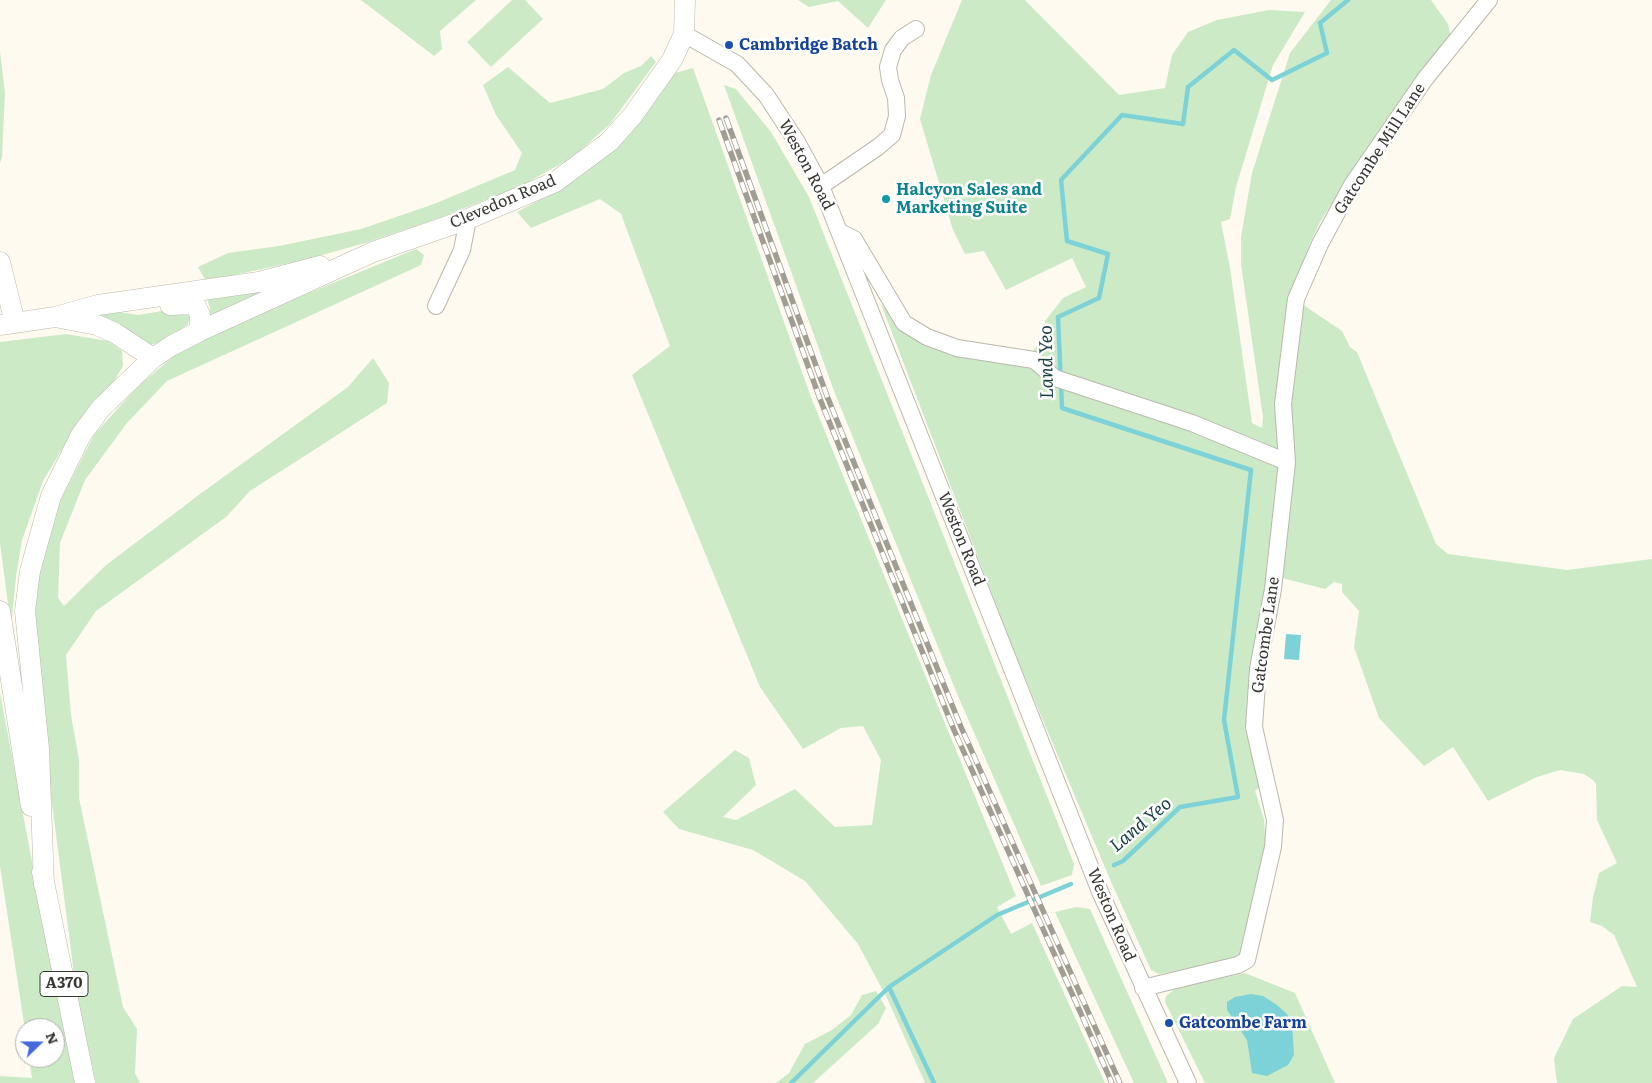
<!DOCTYPE html>
<style>
body{margin:0}
#map{position:relative;width:1652px;height:1083px;overflow:hidden;background:#fefaef;font-family:Literata,serif}
canvas{display:block}
.north{position:absolute;left:15px;top:1018px;width:50px;height:50px;box-sizing:border-box;background:#fff;border:1px solid #afafad;border-radius:50%;rotate:68deg;font-size:14px;font-weight:700;line-height:20px;text-align:center;color:#383632}
.north::after{content:'';display:block;margin:auto;width:18px;height:22px;background:#4469dc;clip-path:polygon(50% 0,100% 100%,50% 72%,0 100%)}
</style>
<div id="map">
<canvas width="1652" height="1083"></canvas>
<div class="north">N</div>
</div>
<script>
const ctx = document.querySelector('canvas').getContext('2d');
ctx.lineJoin = 'round';
function paint(path, color) {
  ctx.fillStyle = color;
  ctx.fill(path, 'evenodd');
}
function toPath(rows) {
  const path = new Path2D();
  for (const r of rows) {
    path.moveTo(r[0], r[1]);
    for (let i = 2; i < r.length; i += 2) path.lineTo(r[i], r[i + 1]);
  }
  return path;
}
function stroke(path, color, width, dash) {
  ctx.strokeStyle = color;
  ctx.lineWidth = width;
  ctx.lineCap = dash ? 'butt' : 'round';
  ctx.setLineDash(dash || []);
  ctx.stroke(path);
}
function label(font, color, halo, rows, align = 'center') {
  ctx.font = font + ' Literata,serif';
  ctx.lineWidth = 5;
  ctx.setLineDash([]);
  ctx.textBaseline = 'middle';
  ctx.strokeStyle = halo;
  ctx.fillStyle = color;
  for (const [text, x, y, turn = 0] of rows) {
    ctx.save();
    ctx.translate(x, y);
    ctx.rotate((+turn || 0) * Math.PI / 180);
    ctx.textAlign = isNaN(turn) ? turn : align;
    if (halo) ctx.strokeText(text, 0, 0);
    ctx.fillText(text, 0, 0);
    ctx.restore();
  }
}
paint(toPath([
 [361,0,476,0,440,31,442,49,434,56],
 [512,0,525,0,543,19,491,67,467,42],
 [798,0,886,0,868,28,838,1,809,7],
 [962,0,1025,0,1119,95,1165,88,1172,55,1188,32,1217,20,1269,10,1305,12,1273,65,1236,187,1230,219,1221,222,1230,268,1252,423,1262,428,1263,417,1241,264,1241,237,1252,173,1290,53,1331,0,1431,0,1448,24,1451,37,1363,156,1320,222,1309,246,1305,270,1293,298,1342,331,1350,347,1357,352,1436,544,1448,554,1567,570,1652,559,1652,1083,1557,1083,1554,1058,1573,1019,1622,986,1637,987,1614,935,1602,926,1590,922,1593,897,1599,873,1617,863,1597,820,1596,784,1593,780,1584,774,1560,770,1537,777,1488,801,1453,747,1424,766,1379,718,1354,647,1359,611,1342,592,1342,584,1334,582,1325,589,1278,577,1260,698,1262,785,1255,791,1264,819,1266,852,1245,946,1236,959,1228,962,1159,974,1151,970,1112,884,1015,654,881,304,902,327,931,344,1032,352,1043,339,1045,321,1063,298,1086,287,1072,258,1006,290,984,251,965,254,953,230,920,119,931,75],
 [0,51,5,93,2,157,0,163],
 [651,56,656,62,610,124,573,157,521,186,439,218,365,243,304,260,206,281,198,267,228,253,279,246,361,229,434,204,515,170,522,153,496,115,483,85,508,67,550,103,603,89,624,73,641,66],
 [693,68,812,400,1016,896,997,907,1011,934,1032,923,1105,1083,925,1083,887,998,858,944,805,881,753,850,679,829,663,812,735,750,749,758,756,785,723,817,736,820,795,789,835,827,872,825,881,760,863,726,841,728,803,749,760,687,632,375,670,346,621,214,600,199,531,228,517,212,569,184,675,73],
 [724,85,736,89,771,132,809,197,1074,864,1072,875,1041,886,958,696,834,391],
 [416,249,424,255,421,265,167,381,127,423,85,480,60,543,58,598,64,606,105,566,200,494,348,387,373,358,389,383,387,403,250,491,226,517,96,611,66,655,71,715,79,760,79,798,123,1007,137,1029,135,1073,140,1083,96,1083,77,997,40,711,35,595,54,513,94,435,137,387,179,352,228,326],
 [291,280,209,317,210,309,208,301,202,297],
 [174,309,188,313,190,317,188,324,175,335,162,342,149,345,92,312,106,310,138,315],
 [66,334,108,341,122,351,123,366,109,390,76,426,43,481,22,540,16,577,11,627,0,543,0,342],
 [0,693,56,988,75,1083,0,1083,0,1076,32,1078,29,1058,55,1058,55,1028,25,1028,25,1030,0,866],
 [1076,907,1090,909,1168,1083,1134,1083,1055,912],
 [1245,973,1295,993,1335,1083,1205,1083,1165,1002,1166,996,1176,988],
 [876,991,886,1008,878,1024,813,1083,776,1083,789,1073,805,1044,832,1030,851,1015,862,995]
]), '#cceac6');
paint(toPath([
 [1286,634,1301,635,1299,660,1284,659],
 [1251,994,1263,996,1277,1005,1287,1014,1292,1023,1294,1055,1288,1065,1267,1076,1252,1073,1247,1040,1227,1010,1227,1002,1235,997]
]), '#7dd2d8');
stroke(toPath([
 [1114,865,1123,861,1180,807,1238,797,1224,720,1251,470,1062,408,1058,317,1099,298,1108,254,1067,241,1061,180,1122,115,1183,124,1188,87,1234,50,1272,80,1327,53,1320,23,1348,0],
 [889,987,934,1083],
 [791,1083,889,987,997,915,1071,884]
]), '#7dd2d8', 4.5);
const minor = toPath([
 [684,34,737,64,766,95,797,142,821,186,1101,894,1188,1083],
 [821,186,878,147,892,135,897,116,896,98,890,80,888,67,893,50,902,38,916,29],
 [840,232,854,239,904,323,927,337,957,348,1034,360,1055,378,1192,423,1287,462],
 [436,306,462,250,468,219],
 [1143,988,1238,965,1247,960,1273,847,1275,820,1254,727,1258,669,1273,589,1287,462,1283,404,1296,299,1320,244,1352,185,1425,79,1489,0]
]);
const major = toPath([
 [0,262,15,323],
 [170,305,195,304,200,315,200,331],
 [60,318,97,325,115,333,153,358],
 [0,325,55,317,98,305,259,282,320,266],
 [0,611,31,806],
 [42,872,85,1083],
 [44,885,39,749,25,611,30,571,51,496,81,435,101,408,153,358,171,346,200,331,373,252,468,219,555,182,609,142,633,115,672,60,684,34,685,0]
]);
stroke(minor, '#bab7ac', 18);
stroke(major, '#bab7ac', 21);
stroke(minor, '#fff', 16);
stroke(major, '#fff', 20);
const rail = toPath([
 [726,118,827,396,961,727,1120,1083],
 [719,120,820,399,954,730,1112,1083]
]);
stroke(rail, '#a09d95', 5.5);
stroke(rail, '#fff', 4, [11]);
for (const [x, y, r, color] of [
 [729,45,5,"#1a4fb4"],
 [886,199,5,"#0f9aa8"],
 [1169,1023,5,"#1a4fb4"]
]) {
  const dot = new Path2D();
  dot.arc(x, y, r, 0, 2 * Math.PI);
  ctx.fillStyle = color;
  ctx.fill(dot);
  stroke(dot, '#fff', 2);
}
for (const [x, y, w] of [
 [64,984,48]
]) {
  const box = new Path2D();
  box.roundRect(x - w / 2, y - 12.5, w, 25, 4);
  ctx.fillStyle = '#fff';
  ctx.fill(box);
  stroke(box, '#383632', 1);
}
label('bold 15px', '#383632', null, [
 ["A370",64,984]
]);
label('bold 16px', '#164399', '#fff', [
 ["Cambridge Batch",739,45],
 ["Gatcombe Farm",1179,1023]
], 'left');
label('16px', '#383632', '#fff', [
 ["Gatcombe Mill Lane",1380,149,-57],
 ["Weston Road",806,165,62],
 ["Clevedon Road",503,202,-23],
 ["Weston Road",961,539,68],
 ["Gatcombe Lane",1266,635,-82],
 ["Weston Road",1111,915,67]
]);
label('bold 16px', '#0d838f', '#fff', [
 ["Halcyon Sales and",896,190],
 ["Marketing Suite",896,208]
], 'left');
label('italic 18px', '#194144', '#fff', [
 ["Land Yeo",1047,362,-91],
 ["Land Yeo",1141,825,-40]
]);
</script>
